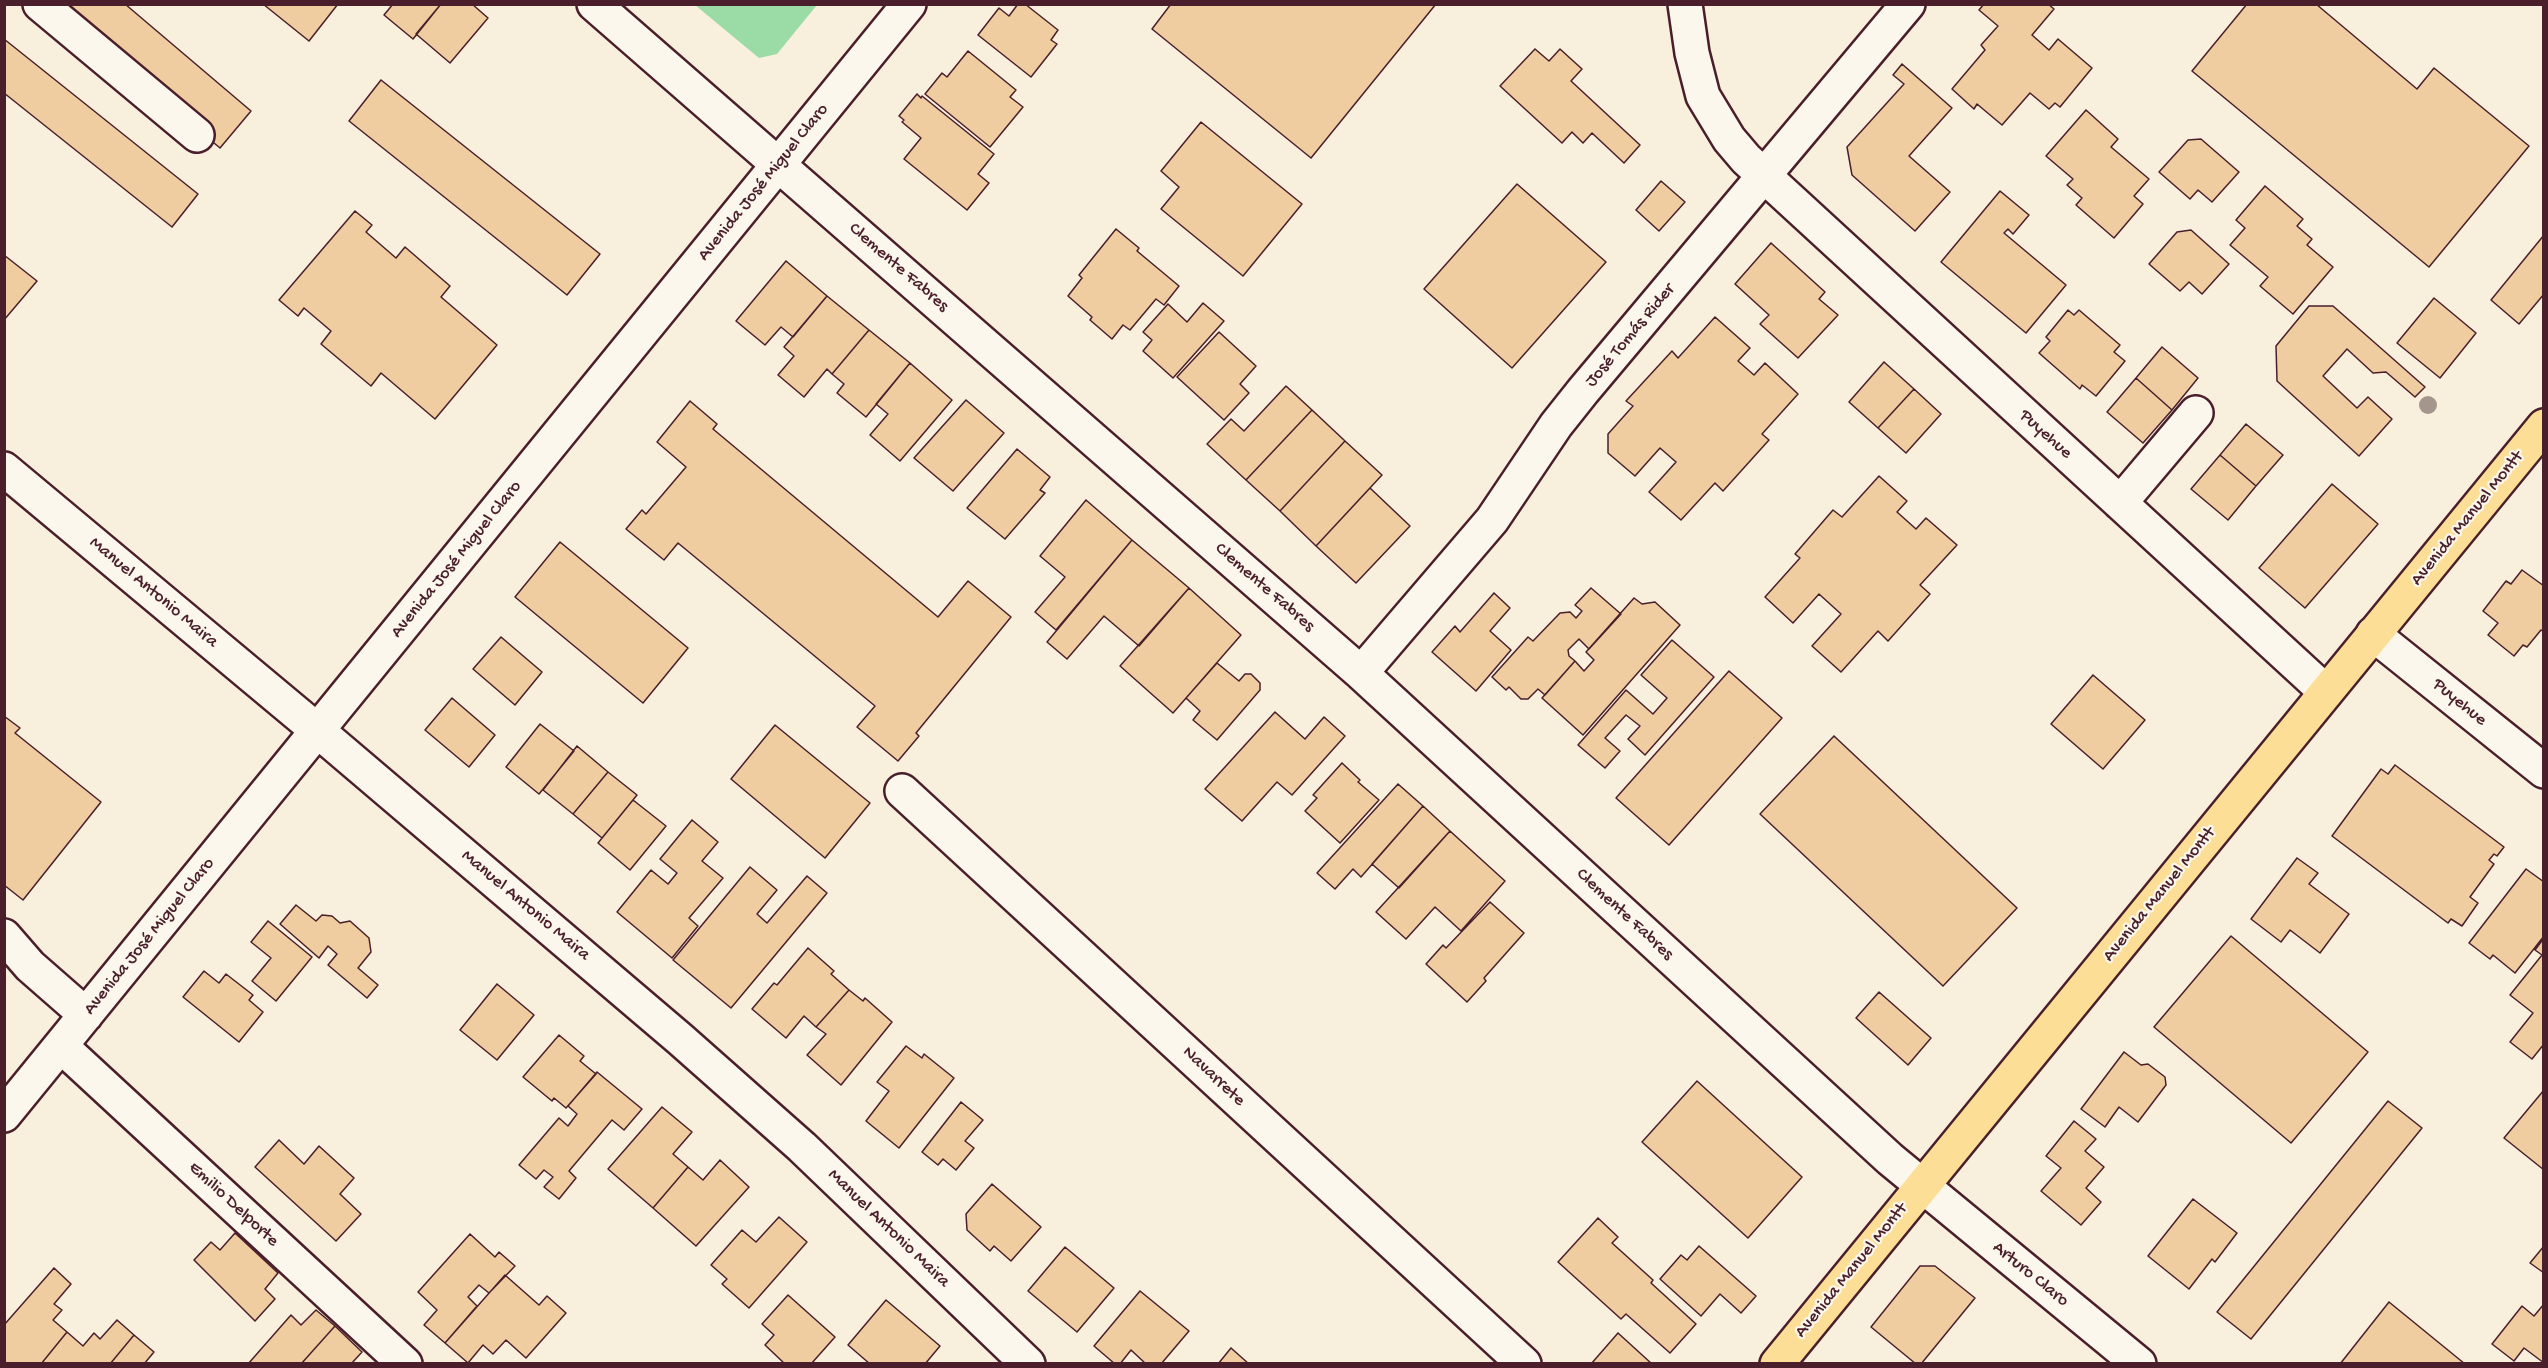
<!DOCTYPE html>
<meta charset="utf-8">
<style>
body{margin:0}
#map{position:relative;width:2548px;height:1368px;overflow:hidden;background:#f9efdd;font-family:"Gochi Hand",sans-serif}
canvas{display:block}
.frame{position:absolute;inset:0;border:6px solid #4a1f2b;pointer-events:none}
</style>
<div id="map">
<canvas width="2548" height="1368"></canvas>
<div class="frame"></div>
</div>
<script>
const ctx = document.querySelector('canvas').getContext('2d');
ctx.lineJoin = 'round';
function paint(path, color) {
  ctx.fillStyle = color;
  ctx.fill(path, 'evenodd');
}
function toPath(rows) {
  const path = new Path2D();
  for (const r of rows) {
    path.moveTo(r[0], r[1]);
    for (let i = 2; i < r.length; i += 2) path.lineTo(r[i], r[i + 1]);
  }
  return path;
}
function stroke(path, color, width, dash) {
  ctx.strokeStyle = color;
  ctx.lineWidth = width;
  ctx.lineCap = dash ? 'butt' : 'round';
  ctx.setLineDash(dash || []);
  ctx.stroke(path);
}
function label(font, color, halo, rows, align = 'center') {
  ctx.font = font + ' "Gochi Hand",sans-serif';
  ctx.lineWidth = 4.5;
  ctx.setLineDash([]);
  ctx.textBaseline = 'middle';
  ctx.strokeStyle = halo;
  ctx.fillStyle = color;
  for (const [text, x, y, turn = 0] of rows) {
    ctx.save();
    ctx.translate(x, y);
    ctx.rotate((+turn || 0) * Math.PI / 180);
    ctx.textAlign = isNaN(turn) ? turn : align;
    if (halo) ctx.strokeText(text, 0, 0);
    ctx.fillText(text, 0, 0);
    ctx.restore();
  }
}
paint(toPath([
 [695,5,817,5,777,54,759,58]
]), '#9bdca6');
const building = toPath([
 [48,4,125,4,251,111,220,148,48,4],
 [263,4,338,4,309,41,263,4],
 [393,4,441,4,413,39,384,15,393,4],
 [441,4,472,4,488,18,450,63,416,34,441,4],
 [1018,4,1025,4,1058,30,1051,40,1057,44,1031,77,978,35,999,8,1009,16,1018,4],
 [1171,4,1436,4,1311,158,1152,29,1171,4],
 [1984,4,2048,4,2054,9,2032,35,2049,50,2058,39,2092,68,2060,107,2055,103,2049,109,2030,93,2002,125,1977,104,1974,109,1952,89,1985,50,1981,45,1998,26,1979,10,1984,4],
 [2247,4,2316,4,2417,89,2434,68,2529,146,2429,267,2192,71,2247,4],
 [4,39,198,194,172,227,4,93,4,39],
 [1535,49,1549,61,1560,49,1582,69,1571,81,1640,145,1624,163,1592,133,1583,143,1572,132,1562,143,1500,86,1535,49],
 [968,51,1016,90,1010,97,1023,107,990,147,925,94,942,73,947,77,968,51],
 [1902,64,1952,108,1909,156,1950,192,1915,231,1852,175,1847,147,1904,84,1893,75,1902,64],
 [381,80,600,254,567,295,349,121,381,80],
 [917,94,921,98,922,96,994,154,978,174,989,183,967,210,904,159,921,138,902,122,904,120,899,116,917,94],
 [2086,110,2118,139,2111,147,2149,179,2134,196,2143,204,2114,238,2076,205,2082,198,2067,185,2073,179,2046,156,2086,110],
 [1201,122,1302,204,1243,276,1161,209,1179,187,1161,171,1201,122],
 [2201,139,2239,172,2212,202,2198,190,2190,199,2159,172,2188,140,2201,139],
 [1661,181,1685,202,1659,231,1636,210,1661,181],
 [1517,184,1606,262,1512,368,1424,289,1517,184],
 [2265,186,2303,219,2297,226,2312,239,2307,245,2333,267,2293,314,2260,286,2268,277,2230,245,2245,228,2236,220,2265,186],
 [2000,191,2029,215,2013,234,2008,229,2004,233,2066,285,2026,333,1941,262,2000,191],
 [355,211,372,225,366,232,396,258,405,247,450,286,441,297,497,345,435,419,381,373,371,386,321,344,331,331,304,308,298,316,279,300,355,211],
 [1116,229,1139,248,1137,251,1179,286,1164,305,1156,299,1130,330,1123,325,1112,339,1090,320,1092,317,1068,296,1082,278,1079,275,1116,229],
 [2191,230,2229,264,2202,294,2189,282,2180,291,2149,264,2177,232,2191,230],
 [2544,235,2544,294,2519,324,2491,300,2544,235],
 [1771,243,1825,292,1819,299,1838,315,1798,358,1760,324,1769,315,1735,284,1771,243],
 [4,255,37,281,4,320,4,255],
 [786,261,827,296,793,337,781,327,765,345,736,321,786,261],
 [827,296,869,330,832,374,827,369,804,397,778,375,794,356,784,347,827,296],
 [2434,298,2476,333,2440,378,2397,343,2434,298],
 [1203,303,1224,321,1173,378,1143,351,1152,340,1143,332,1168,304,1187,322,1203,303],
 [2309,306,2333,306,2425,387,2415,397,2386,372,2373,373,2347,349,2323,376,2357,408,2368,397,2392,419,2359,456,2277,381,2276,346,2309,306],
 [2068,310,2074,315,2079,310,2120,345,2114,352,2125,361,2096,396,2082,385,2080,389,2039,353,2050,341,2046,337,2068,310],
 [1715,317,1750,348,1738,361,1754,375,1765,363,1798,394,1762,434,1769,440,1723,491,1715,483,1681,520,1649,492,1676,462,1660,448,1635,476,1608,453,1608,434,1633,406,1626,401,1672,351,1678,358,1715,317],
 [869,330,910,363,866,417,837,393,844,384,832,374,869,330],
 [1219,332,1256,366,1240,384,1249,393,1224,420,1177,377,1219,332],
 [2162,347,2198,378,2172,410,2136,378,2162,347],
 [1884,362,1914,389,1878,428,1849,402,1884,362],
 [910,363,952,400,900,461,870,435,888,414,876,404,910,363],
 [2136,378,2172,410,2143,443,2107,412,2136,378],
 [1286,386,1312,410,1246,480,1207,444,1231,419,1244,431,1286,386],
 [1914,389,1941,414,1906,453,1878,428,1914,389],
 [966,400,1004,433,953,491,914,458,966,400],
 [690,401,717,424,713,429,938,617,968,581,1011,617,916,733,919,736,898,761,857,727,875,706,678,543,664,560,626,529,642,510,646,514,686,467,657,442,690,401],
 [1312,410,1345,441,1280,511,1246,480,1312,410],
 [2246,424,2283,455,2256,486,2220,455,2246,424],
 [1345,441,1382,475,1316,546,1280,511,1345,441],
 [1017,449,1050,477,1040,490,1045,493,1005,539,967,508,1017,449],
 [2220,455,2256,486,2228,520,2191,489,2220,455],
 [1879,476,1907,501,1897,512,1916,529,1926,518,1957,545,1920,585,1930,594,1888,641,1878,631,1841,672,1812,646,1841,614,1819,594,1793,623,1765,597,1800,558,1795,554,1833,510,1842,517,1879,476],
 [2332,484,2378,524,2305,608,2259,568,2332,484],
 [1370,488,1410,526,1356,583,1316,546,1370,488],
 [1086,500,1132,540,1056,630,1035,612,1065,577,1040,556,1086,500],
 [1132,540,1189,588,1139,646,1104,616,1067,659,1047,642,1132,540],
 [560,542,688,648,643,703,515,597,560,542],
 [2522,570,2544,586,2544,632,2541,630,2527,647,2523,645,2514,656,2488,635,2498,623,2483,611,2506,581,2511,584,2522,570],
 [1189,588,1241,635,1173,713,1120,666,1189,588],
 [1591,588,1621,614,1589,649,1579,639,1568,650,1569,656,1575,661,1545,695,1538,689,1528,699,1521,699,1509,687,1506,690,1492,677,1528,637,1533,641,1560,613,1570,612,1576,618,1582,611,1575,605,1591,588],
 [1494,593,1510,608,1490,631,1511,650,1476,691,1432,652,1455,626,1460,632,1494,593],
 [1634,598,1642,604,1655,602,1680,625,1583,735,1542,698,1575,661,1584,671,1594,660,1586,652,1634,598],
 [501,637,542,672,515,705,473,669,501,637],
 [1672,640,1714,677,1645,755,1628,739,1640,726,1626,715,1605,738,1620,751,1605,768,1578,745,1626,690,1653,714,1667,698,1641,675,1672,640],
 [1217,663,1239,681,1245,674,1251,674,1260,683,1260,690,1217,740,1193,720,1200,711,1186,698,1217,663],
 [1729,671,1782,718,1669,845,1616,798,1729,671],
 [2093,675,2145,720,2103,769,2051,724,2093,675],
 [452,698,495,735,469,767,425,730,452,698],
 [1275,712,1305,739,1324,717,1345,736,1292,795,1277,782,1242,821,1205,789,1275,712],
 [4,716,20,728,15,733,101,802,23,900,4,885,4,716],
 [540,724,574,751,539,794,506,767,540,724],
 [775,725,870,803,825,858,731,779,775,725],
 [1834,736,2017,908,1943,986,1760,814,1834,736],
 [577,746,608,772,573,814,543,790,577,746],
 [1342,763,1360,780,1358,782,1379,800,1340,843,1305,811,1317,798,1313,795,1342,763],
 [2395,765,2504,847,2497,856,2494,854,2489,860,2494,864,2470,897,2478,903,2462,926,2451,919,2448,923,2332,836,2381,769,2388,774,2395,765],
 [608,772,637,795,602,838,573,814,608,772],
 [1398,784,1423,806,1361,877,1353,869,1335,889,1317,873,1398,784],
 [633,800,666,826,630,870,598,843,633,800],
 [1423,806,1450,831,1399,888,1372,864,1423,806],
 [692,820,718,842,702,861,723,878,689,918,698,926,672,958,617,912,651,870,668,884,677,873,660,859,692,820],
 [1450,831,1505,881,1461,931,1435,907,1406,939,1376,912,1450,831],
 [2297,858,2318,873,2309,884,2349,914,2320,953,2290,930,2281,942,2251,919,2297,858],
 [750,867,777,890,757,914,767,923,807,876,827,893,731,1008,673,960,750,867],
 [2526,869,2544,882,2544,936,2515,973,2493,955,2490,959,2469,943,2526,869],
 [1490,902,1524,933,1484,978,1486,981,1467,1002,1426,964,1443,945,1446,948,1490,902],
 [296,905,316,921,322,915,332,916,340,923,350,921,369,938,371,952,358,968,378,985,367,998,328,965,337,954,328,946,319,958,280,924,296,905],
 [268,921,312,957,276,1001,252,981,271,958,251,942,268,921],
 [2231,936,2368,1052,2291,1143,2154,1027,2231,936],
 [2544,938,2544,1044,2532,1059,2510,1042,2533,1013,2510,995,2542,955,2535,950,2544,938],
 [808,948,834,971,831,974,849,990,816,1027,804,1016,786,1038,752,1009,774,983,777,985,808,948],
 [204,971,219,983,226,974,253,995,249,1000,263,1012,239,1042,183,997,204,971],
 [497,984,534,1015,497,1060,460,1030,497,984],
 [849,990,863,1001,865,998,892,1022,841,1085,807,1055,826,1034,816,1027,849,990],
 [1879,992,1931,1038,1908,1065,1856,1018,1879,992],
 [559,1035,584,1056,580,1061,596,1074,566,1108,554,1098,552,1101,523,1077,559,1035],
 [906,1046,922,1058,924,1054,954,1078,899,1148,866,1121,889,1091,877,1082,906,1046],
 [2124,1052,2141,1065,2148,1064,2165,1077,2166,1085,2138,1122,2119,1107,2105,1127,2081,1109,2124,1052],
 [597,1072,642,1109,624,1130,612,1120,569,1171,576,1178,559,1199,544,1187,553,1177,544,1170,536,1179,519,1165,559,1118,568,1126,577,1114,568,1106,597,1072],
 [1697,1081,1802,1177,1748,1238,1642,1142,1697,1081],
 [2544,1090,2544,1170,2504,1138,2544,1090],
 [2388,1101,2422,1128,2251,1339,2217,1312,2388,1101],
 [961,1102,983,1120,965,1141,974,1148,956,1170,943,1159,938,1165,922,1152,961,1102],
 [662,1107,692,1132,673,1154,688,1167,653,1208,608,1169,662,1107],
 [2074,1121,2096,1139,2085,1151,2104,1167,2086,1188,2101,1202,2081,1225,2041,1191,2061,1168,2046,1156,2074,1121],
 [279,1140,304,1164,319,1146,354,1178,340,1194,361,1214,336,1241,255,1167,279,1140],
 [720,1160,749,1187,696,1246,653,1208,688,1167,703,1180,720,1160],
 [992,1184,1041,1227,1011,1261,994,1246,990,1251,967,1230,966,1214,992,1184],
 [2193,1199,2237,1233,2215,1262,2212,1259,2189,1289,2148,1256,2193,1199],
 [779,1217,807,1242,749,1308,722,1284,727,1279,711,1265,742,1230,756,1242,779,1217],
 [1598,1218,1618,1237,1612,1243,1653,1280,1651,1283,1696,1324,1670,1353,1626,1314,1621,1319,1558,1262,1598,1218],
 [235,1233,278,1273,265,1289,275,1299,255,1321,194,1260,211,1242,220,1250,235,1233],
 [470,1234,495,1257,499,1252,515,1266,489,1293,479,1285,468,1297,477,1306,445,1343,424,1325,437,1310,418,1292,470,1234],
 [1699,1246,1756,1296,1741,1313,1720,1294,1701,1316,1660,1279,1681,1255,1687,1260,1699,1246],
 [2544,1246,2544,1273,2530,1263,2544,1246],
 [1065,1247,1114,1288,1077,1332,1028,1291,1065,1247],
 [1920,1266,1935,1266,1975,1298,1921,1364,1916,1364,1871,1327,1920,1266],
 [54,1268,71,1284,54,1304,62,1310,53,1320,67,1332,41,1364,4,1364,4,1325,54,1268],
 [505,1275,539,1305,547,1296,566,1313,526,1358,506,1340,493,1354,483,1345,468,1363,445,1343,505,1275],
 [1140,1291,1189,1331,1161,1364,1146,1364,1131,1350,1120,1364,1115,1364,1094,1346,1140,1291],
 [788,1295,835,1337,811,1364,785,1364,765,1345,774,1335,762,1324,788,1295],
 [886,1300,940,1346,925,1364,870,1364,848,1345,886,1300],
 [2389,1302,2465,1364,2340,1364,2389,1302],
 [2544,1304,2544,1363,2524,1348,2514,1361,2492,1344,2522,1306,2534,1316,2544,1304],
 [316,1310,335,1326,301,1364,248,1364,291,1315,301,1325,316,1310],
 [117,1320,134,1335,110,1364,41,1364,67,1332,83,1346,94,1333,100,1339,117,1320],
 [335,1326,362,1352,351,1364,301,1364,335,1326],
 [1618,1333,1652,1364,1591,1364,1618,1333],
 [134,1335,154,1352,144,1364,110,1364,134,1335],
 [1231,1348,1249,1364,1218,1364,1231,1348]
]);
paint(building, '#efcda0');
stroke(building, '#4a1f2b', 1.5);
const minor = toPath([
 [40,4,197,135],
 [594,4,1361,673,1890,1159,2139,1364],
 [1685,4,1692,53,1703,96,1729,139,1746,159,2326,692],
 [4,469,318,731,680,1039,802,1147,1028,1364],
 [2120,503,2196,413],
 [2373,634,2544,771],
 [1361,673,1492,520,1556,425,1583,391,1908,4],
 [902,791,1524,1364],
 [4,936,30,966,86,1015],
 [61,1046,405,1364],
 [4,1115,909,4]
]);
const major = toPath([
 [1777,1364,2544,426]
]);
stroke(minor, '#4a1f2b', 38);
stroke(major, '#4a1f2b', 38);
stroke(minor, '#fbf7ec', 33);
stroke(major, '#fdde96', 33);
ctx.fillStyle = '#a4968c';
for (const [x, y] of [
 [2428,405]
]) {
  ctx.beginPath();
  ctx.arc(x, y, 9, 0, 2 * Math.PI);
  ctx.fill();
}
label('18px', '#4a1f2b', '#fbf7ec', [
 ["Avenida José Miguel Claro",764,183,-51],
 ["Clemente Fabres",898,268,41],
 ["José Tomás Rider",1631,336,-50],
 ["Puyehue",2045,435,42],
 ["Avenida Manuel Montt",2468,519,-51],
 ["Avenida José Miguel Claro",457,560,-51],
 ["Clemente Fabres",1264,588,41],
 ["Manuel Antonio Maira",153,593,40],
 ["Puyehue",2459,703,39],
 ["Avenida Manuel Montt",2160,895,-51],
 ["Manuel Antonio Maira",525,906,40],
 ["Clemente Fabres",1624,915,43],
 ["Avenida José Miguel Claro",150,937,-51],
 ["Navarrete",1213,1077,43],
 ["Emilio Delporte",233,1205,43],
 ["Manuel Antonio Maira",888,1229,44],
 ["Avenida Manuel Montt",1852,1271,-51],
 ["Arturo Claro",2030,1275,39]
]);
</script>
